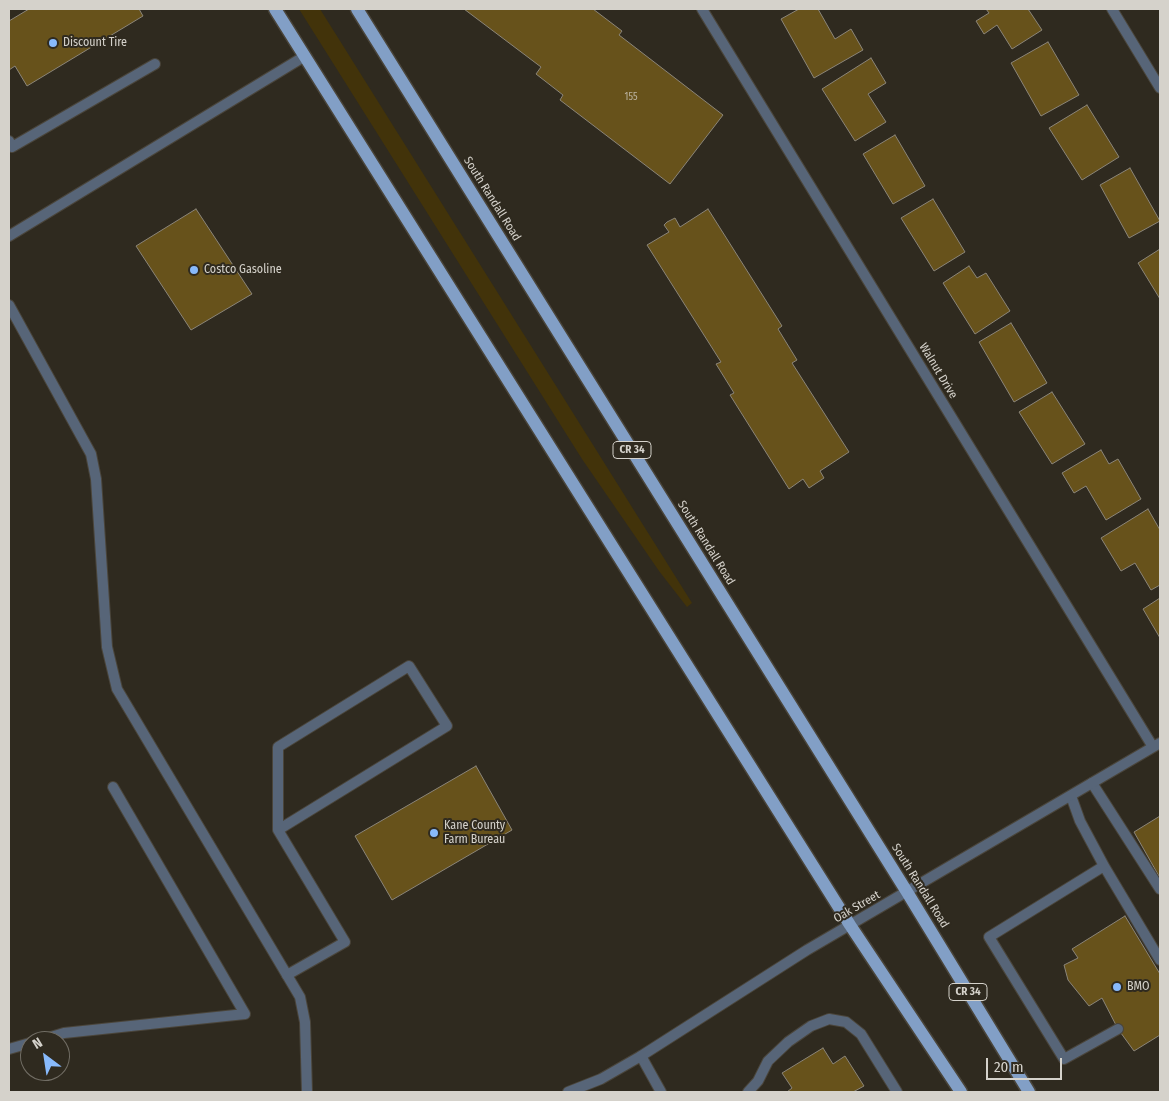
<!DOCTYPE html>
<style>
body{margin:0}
#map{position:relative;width:1169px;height:1101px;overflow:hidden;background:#2f2a1f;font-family:"Fira Sans Condensed",sans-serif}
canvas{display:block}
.frame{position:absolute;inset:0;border:10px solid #d5d2cb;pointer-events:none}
.north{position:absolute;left:20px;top:1031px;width:50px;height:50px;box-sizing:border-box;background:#2f2a1f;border:1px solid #716d64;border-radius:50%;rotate:329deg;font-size:14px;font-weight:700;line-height:20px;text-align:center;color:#d5d2cb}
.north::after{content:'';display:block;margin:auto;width:18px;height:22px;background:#88bafc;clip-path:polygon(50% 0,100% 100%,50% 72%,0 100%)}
.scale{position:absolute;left:986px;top:1058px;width:76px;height:22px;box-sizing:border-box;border:2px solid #d5d2cb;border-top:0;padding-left:6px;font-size:15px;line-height:18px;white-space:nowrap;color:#d5d2cb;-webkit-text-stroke:4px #2f2a1f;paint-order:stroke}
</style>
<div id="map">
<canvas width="1169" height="1101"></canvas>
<div class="frame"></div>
<div class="north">N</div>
<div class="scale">20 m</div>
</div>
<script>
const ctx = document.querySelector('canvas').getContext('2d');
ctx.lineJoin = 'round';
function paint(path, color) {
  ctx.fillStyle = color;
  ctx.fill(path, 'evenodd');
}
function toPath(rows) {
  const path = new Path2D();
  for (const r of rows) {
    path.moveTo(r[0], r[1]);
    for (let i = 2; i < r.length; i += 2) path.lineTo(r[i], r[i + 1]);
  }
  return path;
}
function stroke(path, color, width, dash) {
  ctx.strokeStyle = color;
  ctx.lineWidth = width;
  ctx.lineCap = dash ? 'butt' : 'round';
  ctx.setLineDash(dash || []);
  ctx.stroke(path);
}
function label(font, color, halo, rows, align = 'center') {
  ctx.font = font + ' "Fira Sans Condensed",sans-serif';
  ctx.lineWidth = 4;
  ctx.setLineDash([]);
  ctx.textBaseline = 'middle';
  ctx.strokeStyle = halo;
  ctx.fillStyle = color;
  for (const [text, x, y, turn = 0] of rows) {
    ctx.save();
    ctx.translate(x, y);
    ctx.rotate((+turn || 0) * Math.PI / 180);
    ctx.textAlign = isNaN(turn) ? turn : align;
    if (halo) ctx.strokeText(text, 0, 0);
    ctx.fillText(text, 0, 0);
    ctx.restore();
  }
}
paint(toPath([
 [299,9,320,9,692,603,687,607,659,571,582,459]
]), '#42330a');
const building = toPath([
 [29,9,139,9,143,16,27,86,15,66,9,70,9,21,29,9],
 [464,9,593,9,622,31,619,35,723,115,670,184,560,100,563,95,536,74,541,67,464,9],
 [799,9,818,9,835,39,851,29,863,50,814,78,781,19,799,9],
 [986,9,1028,9,1042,30,1012,49,997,25,984,34,976,21,989,13,986,9],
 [1048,42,1079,95,1041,116,1011,63,1048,42],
 [871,58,886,83,868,94,886,122,855,141,822,89,871,58],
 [1087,105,1119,157,1082,180,1049,128,1087,105],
 [895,135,925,186,893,204,863,154,895,135],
 [1130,168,1160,221,1129,238,1100,185,1130,168],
 [933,199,965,252,934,271,901,218,933,199],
 [196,209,252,294,191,330,136,246,196,209],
 [708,209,782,326,778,329,797,360,792,363,849,452,820,471,824,478,809,488,803,479,789,489,730,395,734,393,716,364,721,362,647,245,669,232,664,225,667,222,675,218,680,227,708,209],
 [1160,249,1160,299,1138,263,1160,249],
 [969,266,977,278,986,273,1010,311,975,334,943,283,969,266],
 [1011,323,1047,383,1014,402,979,342,1011,323],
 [1052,392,1085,444,1052,464,1019,412,1052,392],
 [1101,450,1109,464,1118,459,1141,499,1106,520,1086,486,1074,493,1062,473,1101,450],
 [1148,509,1160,530,1160,585,1151,590,1135,563,1121,571,1101,538,1148,509],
 [1160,598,1160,638,1143,609,1160,598],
 [476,766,512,830,392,900,355,836,476,766],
 [1160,816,1160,878,1134,832,1160,816],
 [1125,916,1160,974,1160,1035,1134,1051,1118,1029,1102,998,1089,1006,1068,980,1064,965,1078,958,1072,949,1125,916],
 [823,1048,833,1064,845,1056,864,1086,853,1092,787,1092,792,1088,782,1073,823,1048]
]);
paint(building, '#67521b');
stroke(building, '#8b8579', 1);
const lane = toPath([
 [9,141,12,147,155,64],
 [1092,783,1160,889],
 [1071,796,1080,821,1104,866,989,937,1064,1059,1118,1029],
 [278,830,278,747,409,666,447,726,278,830,345,942,287,975],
 [1104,866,1160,960],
 [38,1041,64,1033,245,1014,113,787],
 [9,1049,30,1043],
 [641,1056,661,1092],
 [748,1092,758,1081,768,1061,788,1042,811,1026,829,1019,846,1022,861,1034,897,1092]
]);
const street = toPath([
 [702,9,1153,747],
 [1112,9,1160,88],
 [9,236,305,56],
 [9,305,91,454,96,479,107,647,117,689,300,997,305,1022,307,1092],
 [568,1092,601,1079,641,1056,807,950,1160,743]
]);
const primary = toPath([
 [275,9,850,925,961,1092],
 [357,9,907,892,1029,1092]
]);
stroke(lane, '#4a453b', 12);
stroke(street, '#4a453b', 12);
stroke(primary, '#4a453b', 15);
stroke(lane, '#576578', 10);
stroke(street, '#576578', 10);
stroke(primary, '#829fc6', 12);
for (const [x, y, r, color] of [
 [53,43,5,"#88bafc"],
 [194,270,5,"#88bafc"],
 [434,833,5,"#88bafc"],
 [1117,987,5,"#88bafc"]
]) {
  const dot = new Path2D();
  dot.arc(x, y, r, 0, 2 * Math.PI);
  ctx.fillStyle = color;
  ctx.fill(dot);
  stroke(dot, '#2f2a1f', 2);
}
label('10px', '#bab29f', null, [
 ["155",631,97]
]);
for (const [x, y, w] of [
 [632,450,38],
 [968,992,38]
]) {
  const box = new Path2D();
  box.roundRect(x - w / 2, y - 8.5, w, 17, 4);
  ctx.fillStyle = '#2f2a1f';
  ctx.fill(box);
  stroke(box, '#d5d2cb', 1);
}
label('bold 11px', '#d5d2cb', null, [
 ["CR 34",632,450],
 ["CR 34",968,992]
]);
label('12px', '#d5d2cb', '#2f2a1f', [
 ["Discount Tire",63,43],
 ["Costco Gasoline",204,270],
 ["Kane County",444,826],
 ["Farm Bureau",444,840],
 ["BMO",1127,987]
], 'left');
label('12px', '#d5d2cb', '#2f2a1f', [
 ["South Randall Road",492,199,58],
 ["Walnut Drive",938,371,59],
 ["South Randall Road",706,543,58],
 ["South Randall Road",920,886,58],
 ["Oak Street",857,907,-30]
]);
</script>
